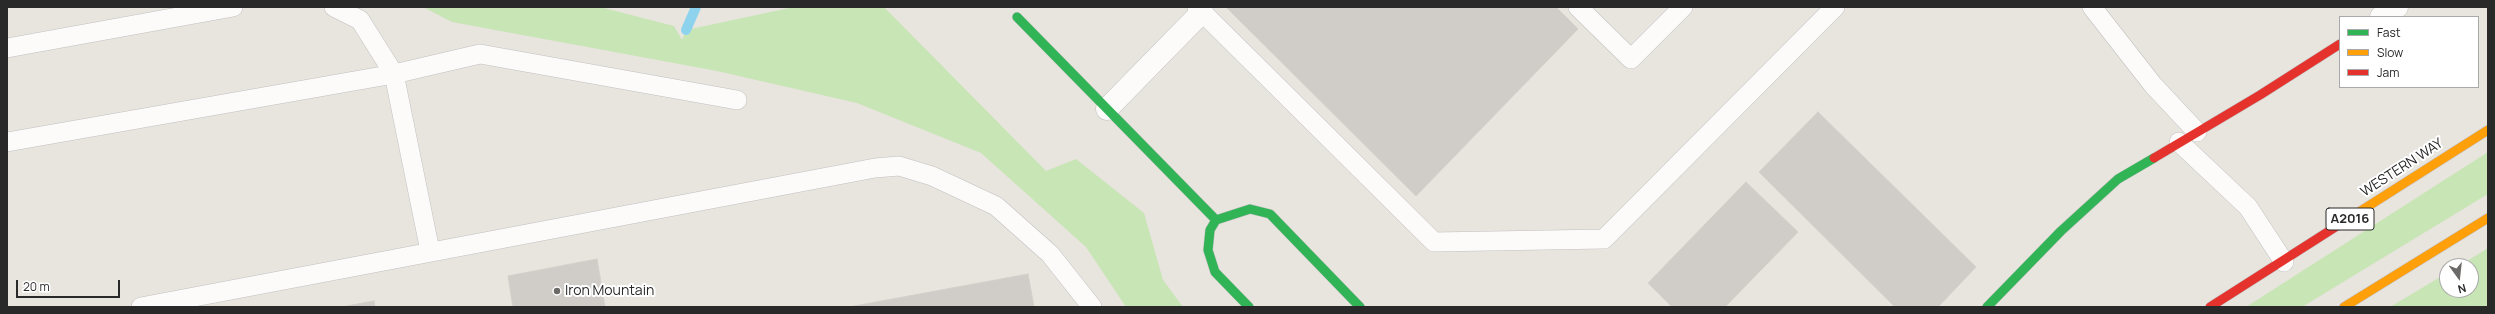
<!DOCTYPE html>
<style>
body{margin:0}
#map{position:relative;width:2495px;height:314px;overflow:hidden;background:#e8e4de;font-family:Manrope,sans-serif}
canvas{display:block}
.frame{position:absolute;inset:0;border:8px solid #292929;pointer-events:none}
.legend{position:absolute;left:2339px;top:16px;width:140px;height:72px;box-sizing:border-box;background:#fff;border:1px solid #a9a9a9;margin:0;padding:5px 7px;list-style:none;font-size:12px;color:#292929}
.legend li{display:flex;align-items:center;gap:8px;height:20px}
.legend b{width:20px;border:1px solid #a9a9a9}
.north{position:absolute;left:2439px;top:258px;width:40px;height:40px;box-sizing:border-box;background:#fff;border:1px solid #a9a9a9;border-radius:50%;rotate:165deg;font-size:11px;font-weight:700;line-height:16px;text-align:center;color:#292929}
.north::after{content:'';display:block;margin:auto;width:14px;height:18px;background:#6c6a68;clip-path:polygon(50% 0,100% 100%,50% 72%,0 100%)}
.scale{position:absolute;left:16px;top:280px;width:104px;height:18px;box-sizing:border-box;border:2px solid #292929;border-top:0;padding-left:5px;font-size:12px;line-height:14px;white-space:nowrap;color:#292929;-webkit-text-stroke:3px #fff;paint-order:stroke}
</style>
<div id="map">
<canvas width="2495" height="314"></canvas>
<div class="frame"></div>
<ul class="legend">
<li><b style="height:5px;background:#30b455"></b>Fast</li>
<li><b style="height:5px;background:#ff9f0a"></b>Slow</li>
<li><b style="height:5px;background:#e5322d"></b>Jam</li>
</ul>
<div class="north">N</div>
<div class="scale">20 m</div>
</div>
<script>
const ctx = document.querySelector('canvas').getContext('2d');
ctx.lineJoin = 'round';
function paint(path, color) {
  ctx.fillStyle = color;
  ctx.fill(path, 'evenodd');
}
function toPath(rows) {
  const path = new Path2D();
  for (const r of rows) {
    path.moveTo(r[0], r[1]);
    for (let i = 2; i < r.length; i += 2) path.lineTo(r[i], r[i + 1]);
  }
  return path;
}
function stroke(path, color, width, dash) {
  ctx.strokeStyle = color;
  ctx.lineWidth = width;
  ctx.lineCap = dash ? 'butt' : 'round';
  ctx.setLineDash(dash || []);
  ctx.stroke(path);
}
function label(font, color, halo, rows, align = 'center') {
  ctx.font = font + ' Manrope,sans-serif';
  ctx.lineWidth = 4;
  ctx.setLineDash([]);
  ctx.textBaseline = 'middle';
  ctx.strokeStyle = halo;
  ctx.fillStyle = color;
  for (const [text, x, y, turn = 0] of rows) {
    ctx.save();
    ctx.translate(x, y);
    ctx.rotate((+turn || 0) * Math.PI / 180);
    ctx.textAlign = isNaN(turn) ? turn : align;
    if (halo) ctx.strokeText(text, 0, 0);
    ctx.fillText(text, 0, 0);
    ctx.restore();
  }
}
paint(toPath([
 [423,7,600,7,674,26,682,40,686,30,794,7,884,7,1046,171,1076,159,1144,213,1163,280,1183,307,1126,307,1086,247,981,153,857,103,717,71,452,22],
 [2488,152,2488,194,2302,307,2246,307],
 [2488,248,2488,307,2390,307,2447,273,2447,290,2471,290,2471,266,2459,266]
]), '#c8e5b5');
stroke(toPath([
 [686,30,696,7]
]), '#8dd3ee', 10);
const building = toPath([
 [1226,7,1556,7,1578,29,1416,196,1226,7],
 [1818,112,1976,267,1938,307,1895,307,1759,172,1818,112],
 [1746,182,1798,232,1725,307,1672,307,1648,283,1746,182],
 [597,259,605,307,513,307,508,276,597,259],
 [1028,274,1034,307,849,307,1028,274],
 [374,301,375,307,341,307,374,301]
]);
paint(building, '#d0cdc9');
stroke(building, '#d3cfca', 1);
const lane = toPath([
 [1197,7,1434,242,1604,239,1835,7],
 [1578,7,1631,59,1683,7],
 [2092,7,2153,85,2197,132],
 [7,48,233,7],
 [7,142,394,74,360,20,334,7],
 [2179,142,2248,207,2284,262],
 [430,251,394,74,480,54,737,100],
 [141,307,875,168,899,166,932,176,996,206,1050,254,1092,307]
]);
const street = toPath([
 [2381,17,2397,7],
 [1107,109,1202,12]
]);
const fast = toPath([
 [1017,17,1216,220],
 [1249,307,1215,272,1208,250,1210,230,1216,220,1250,209,1270,214,1360,307],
 [1987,307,2061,231,2118,179,2154,158]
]);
const slow = toPath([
 [2348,219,2488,130],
 [2344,307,2488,218]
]);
const jam = toPath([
 [2154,158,2260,95,2340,44],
 [2210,307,2348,219]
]);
stroke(lane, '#c1c0c0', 20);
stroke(street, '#c1c0c0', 23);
stroke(fast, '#c1c0c0', 10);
stroke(slow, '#c1c0c0', 10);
stroke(jam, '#c1c0c0', 10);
stroke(lane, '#fcfbfa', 19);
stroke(street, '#fcfbfa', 22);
stroke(fast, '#30b455', 9);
stroke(slow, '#ff9f0a', 9);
stroke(jam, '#e5322d', 9);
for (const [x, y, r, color] of [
 [557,291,4,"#6c6a68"]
]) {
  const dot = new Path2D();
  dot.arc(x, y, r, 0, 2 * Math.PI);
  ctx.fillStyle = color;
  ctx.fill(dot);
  stroke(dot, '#fff', 1.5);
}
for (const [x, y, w] of [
 [2350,219,48]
]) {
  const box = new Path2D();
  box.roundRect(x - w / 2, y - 11, w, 22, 3);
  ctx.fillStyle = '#fff';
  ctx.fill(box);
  stroke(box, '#292929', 1);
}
label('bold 13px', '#292929', null, [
 ["A2016",2350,219]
]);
label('14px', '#292929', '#fff', [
 ["WESTERN WAY",2402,168,-33]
]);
label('14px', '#292929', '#fff', [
 ["Iron Mountain",565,291]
], 'left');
</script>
